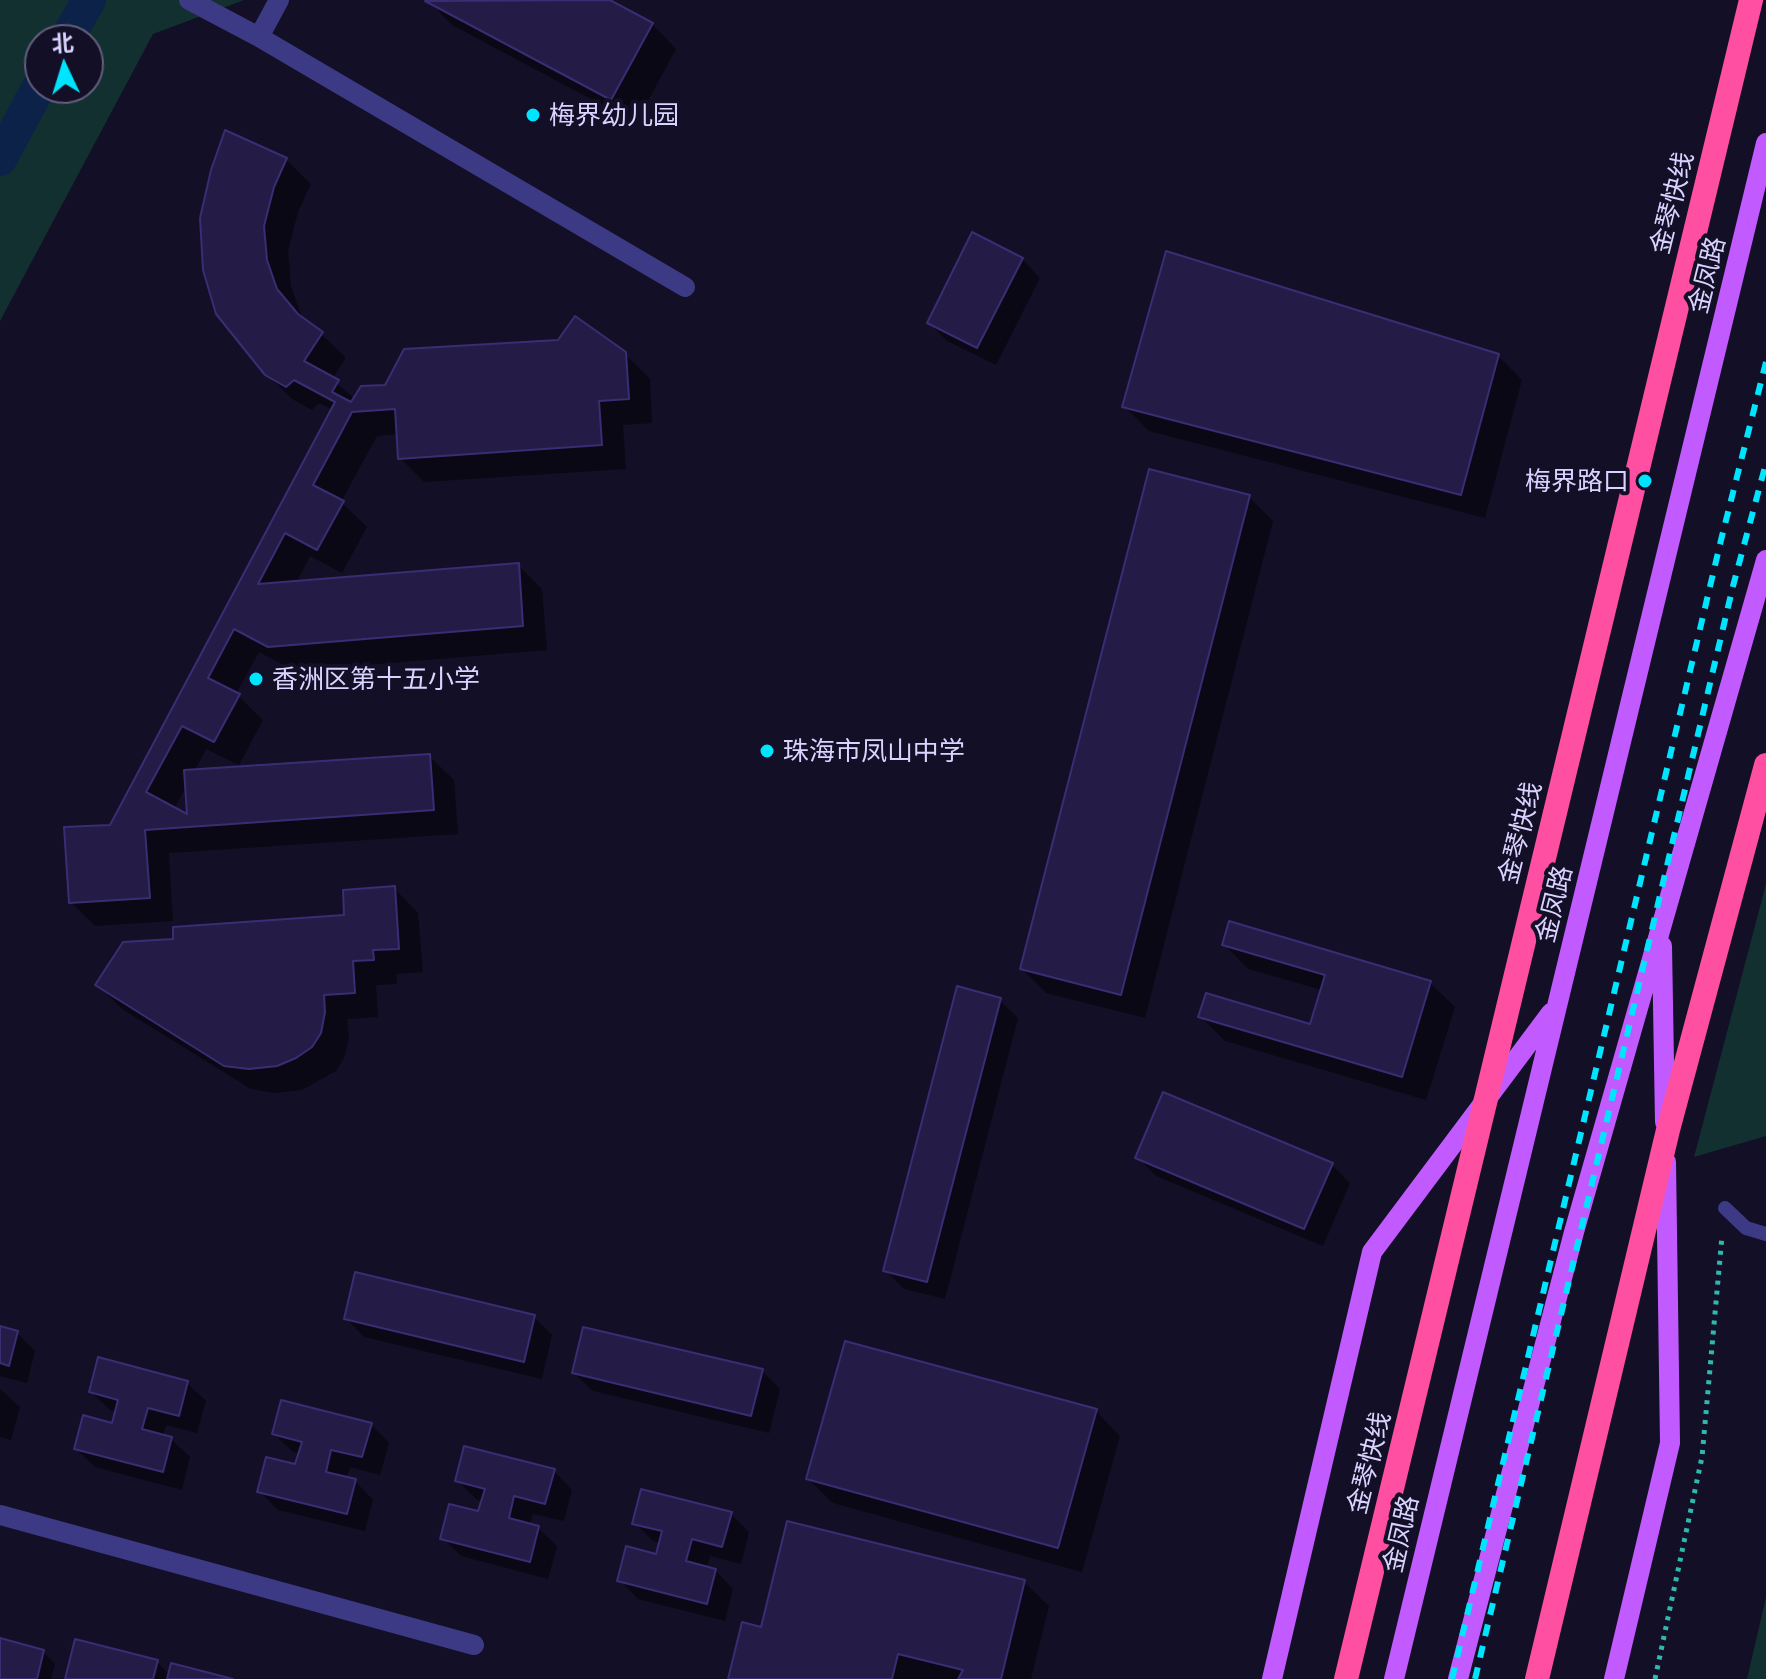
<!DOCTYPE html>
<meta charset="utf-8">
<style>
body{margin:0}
#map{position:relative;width:1766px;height:1679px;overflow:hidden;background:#130f26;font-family:"Exo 2","Noto Sans SC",sans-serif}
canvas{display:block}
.north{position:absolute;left:24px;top:24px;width:80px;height:80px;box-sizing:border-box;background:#130f26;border:2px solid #625e7d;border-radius:50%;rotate:356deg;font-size:22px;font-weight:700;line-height:32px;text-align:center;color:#d9d4ff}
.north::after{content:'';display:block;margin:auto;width:28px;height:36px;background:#00e5ff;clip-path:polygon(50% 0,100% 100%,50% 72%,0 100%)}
</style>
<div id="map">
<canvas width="1766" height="1679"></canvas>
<div class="north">北</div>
</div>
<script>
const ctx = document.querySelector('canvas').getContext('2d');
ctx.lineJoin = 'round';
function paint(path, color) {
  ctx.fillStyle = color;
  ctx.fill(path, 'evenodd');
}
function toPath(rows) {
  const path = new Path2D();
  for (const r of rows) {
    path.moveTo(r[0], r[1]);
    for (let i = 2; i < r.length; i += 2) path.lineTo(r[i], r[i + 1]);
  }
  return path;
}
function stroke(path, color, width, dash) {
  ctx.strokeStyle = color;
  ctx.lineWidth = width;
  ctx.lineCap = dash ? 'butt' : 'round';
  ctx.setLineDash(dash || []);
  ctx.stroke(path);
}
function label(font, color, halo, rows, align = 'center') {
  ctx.font = font + ' "Exo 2","Noto Sans SC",sans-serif';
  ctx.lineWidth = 8;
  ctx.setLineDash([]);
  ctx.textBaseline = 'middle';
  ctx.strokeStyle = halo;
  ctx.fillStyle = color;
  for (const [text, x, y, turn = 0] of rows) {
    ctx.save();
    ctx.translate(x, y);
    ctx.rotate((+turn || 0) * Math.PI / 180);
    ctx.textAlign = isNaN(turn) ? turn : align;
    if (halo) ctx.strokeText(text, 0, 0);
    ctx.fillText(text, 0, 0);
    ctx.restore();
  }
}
paint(toPath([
 [0,0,244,0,153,34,0,321],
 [40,40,88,40,88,88,40,88],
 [1766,884,1766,1136,1694,1157],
 [1766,1597,1766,1679,1747,1679]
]), '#12302f');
paint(toPath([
 [428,0,605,0,652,24,676,49,636,123,452,25],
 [226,133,286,160,311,184,298,212,288,251,291,286,301,315,346,358,332,379,355,399,387,387,625,354,650,379,652,423,623,425,626,469,424,482,400,458,398,434,377,436,341,502,367,527,342,573,310,556,296,583,518,565,542,589,547,650,294,671,259,652,236,694,263,720,239,765,206,749,194,772,429,756,454,780,458,834,169,853,173,921,95,926,71,902,333,410,319,403,312,410,292,399,266,373],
 [187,785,190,817,174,809],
 [1022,259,1040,278,996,365,947,341,929,323],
 [1498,356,1522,380,1485,518,1149,431,1124,406],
 [1249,497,1273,521,1145,1018,1046,993,1022,969],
 [394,888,418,913,423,972,396,974,397,984,376,985,378,1017,347,1019,349,1038,344,1058,336,1071,302,1090,275,1093,251,1089,122,1009,98,985,176,940,346,917],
 [1224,944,1430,983,1455,1007,1426,1100,1225,1041,1200,1016,1311,1027,1322,990,1248,969],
 [999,1000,1018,1018,945,1299,904,1289,885,1270],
 [1137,1157,1331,1164,1350,1183,1323,1246,1156,1176],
 [534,1317,552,1335,542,1379,364,1337,346,1318],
 [0,1328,17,1333,35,1351,27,1383,0,1376],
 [762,1371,780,1389,769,1433,593,1391,574,1373],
 [187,1383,206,1401,197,1433,166,1425,163,1437,171,1439,190,1457,182,1490,95,1467,76,1449,114,1425,117,1412,110,1410,91,1392],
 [0,1389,20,1407,11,1440,0,1437],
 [1096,1411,1120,1436,1082,1572,833,1503,808,1479],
 [371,1424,389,1443,380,1475,350,1467,346,1479,355,1481,373,1500,365,1531,278,1510,259,1491,297,1467,300,1454,293,1452,274,1434],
 [554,1471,572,1490,564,1521,533,1514,529,1526,538,1528,557,1546,548,1579,461,1556,443,1538,480,1514,483,1501,476,1499,458,1481],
 [731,1514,749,1532,741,1564,710,1556,707,1568,715,1570,733,1589,725,1621,638,1599,620,1580,657,1556,661,1543,653,1541,635,1523],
 [1024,1582,1049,1606,1031,1679,730,1679,762,1629],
 [0,1640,43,1652,55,1664,51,1679,0,1679],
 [157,1662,170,1675,224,1679,67,1679]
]), '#0007');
stroke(toPath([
 [66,40,89,0],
 [0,159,40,85]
]), '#0c2248', 34);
const building = toPath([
 [610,0,653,23,611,100,425,1,610,0],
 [225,130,287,158,274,187,264,226,267,260,277,289,298,314,323,332,304,361,339,380,332,392,351,402,361,386,385,385,404,349,558,340,575,316,626,352,629,399,599,401,602,445,398,459,395,409,352,412,313,485,344,501,317,550,285,533,258,584,519,563,523,626,268,647,234,629,208,678,240,694,214,742,182,726,146,792,187,814,184,770,430,754,434,810,145,830,150,898,69,903,64,827,110,825,335,402,294,380,286,387,265,375,216,314,203,270,200,218,211,170,225,130],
 [972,232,1023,258,977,348,927,323,972,232],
 [1166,251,1499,354,1461,495,1122,407,1166,251],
 [1149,469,1250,495,1121,995,1020,969,1149,469],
 [395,886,399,949,373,950,374,960,353,961,355,993,324,995,325,1012,321,1033,312,1047,296,1058,277,1066,249,1069,224,1066,95,985,123,942,173,939,173,927,344,915,343,890,395,886],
 [1229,921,1431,981,1402,1077,1198,1017,1206,993,1310,1024,1325,975,1222,945,1229,921],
 [957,986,1001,998,927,1282,883,1271,957,986],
 [1163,1092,1333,1163,1304,1229,1135,1158,1163,1092],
 [355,1272,535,1315,524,1362,344,1319,355,1272],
 [0,1326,18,1331,9,1366,0,1363,0,1326],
 [583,1327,763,1369,751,1416,572,1373,583,1327],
 [845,1341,1097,1409,1058,1548,806,1479,845,1341],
 [98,1357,188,1381,179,1416,148,1408,142,1429,172,1437,163,1472,74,1449,83,1415,112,1423,118,1400,89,1392,98,1357],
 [281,1400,372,1423,362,1457,331,1450,326,1472,356,1479,347,1514,257,1492,266,1457,295,1464,302,1442,272,1434,281,1400],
 [464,1446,555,1469,545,1504,514,1496,509,1518,539,1526,530,1562,440,1539,449,1504,478,1511,485,1489,455,1481,464,1446],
 [641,1489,732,1512,722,1547,692,1539,686,1561,716,1569,707,1604,617,1581,626,1546,656,1554,662,1531,632,1524,641,1489],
 [787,1521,1025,1580,1001,1679,958,1679,963,1670,898,1654,892,1679,728,1679,742,1622,761,1627,787,1521],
 [0,1638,44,1650,37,1679,0,1679,0,1638],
 [75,1639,158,1660,153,1679,65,1679,75,1639],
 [171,1663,233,1679,167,1679,171,1663]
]);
paint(building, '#241b47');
stroke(building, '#3b2d73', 2);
stroke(toPath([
 [1655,1679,1702,1457,1722,1236]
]), '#2fb8b0', 5, [4, 6]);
stroke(toPath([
 [1725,1208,1746,1228,1766,1234]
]), '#3d3a85', 14);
stroke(toPath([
 [189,0,259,37,685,287],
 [259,37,279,0],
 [0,1515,474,1645]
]), '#3d3a85', 20);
stroke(toPath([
 [1662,946,1665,1122],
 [1272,1679,1372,1252,1551,1013],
 [1394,1679,1766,143],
 [1458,1679,1574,1232,1766,560],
 [1614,1679,1670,1443,1666,1162]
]), '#c25bff', 20);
stroke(toPath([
 [1346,1679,1751,0],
 [1537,1679,1668,1130,1766,765]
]), '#ff4fa3', 24);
stroke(toPath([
 [1452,1679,1721,540,1766,362],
 [1475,1679,1733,586,1766,463]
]), '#00e5ff', 6, [12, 10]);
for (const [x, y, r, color] of [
 [533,115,8,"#00e5ff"],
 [1645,481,8,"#00e5ff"],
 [256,679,8,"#00e5ff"],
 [767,751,8,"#00e5ff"]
]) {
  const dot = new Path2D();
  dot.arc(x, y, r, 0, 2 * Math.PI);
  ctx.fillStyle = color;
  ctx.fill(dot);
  stroke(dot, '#130f26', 3);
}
label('26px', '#d9d4ff', '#130f26', [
 ["梅界幼儿园",549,115],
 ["梅界路口",1629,481,"right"],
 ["香洲区第十五小学",272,679],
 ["珠海市凤山中学",783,751]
], 'left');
label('26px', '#d9d4ff', '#130f26', [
 ["金琴快线",1672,203,-76],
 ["金凤路",1707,275,-76],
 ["金琴快线",1520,833,-76],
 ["金凤路",1554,904,-76],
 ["金琴快线",1369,1463,-76],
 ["金凤路",1401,1534,-77]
]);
</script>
